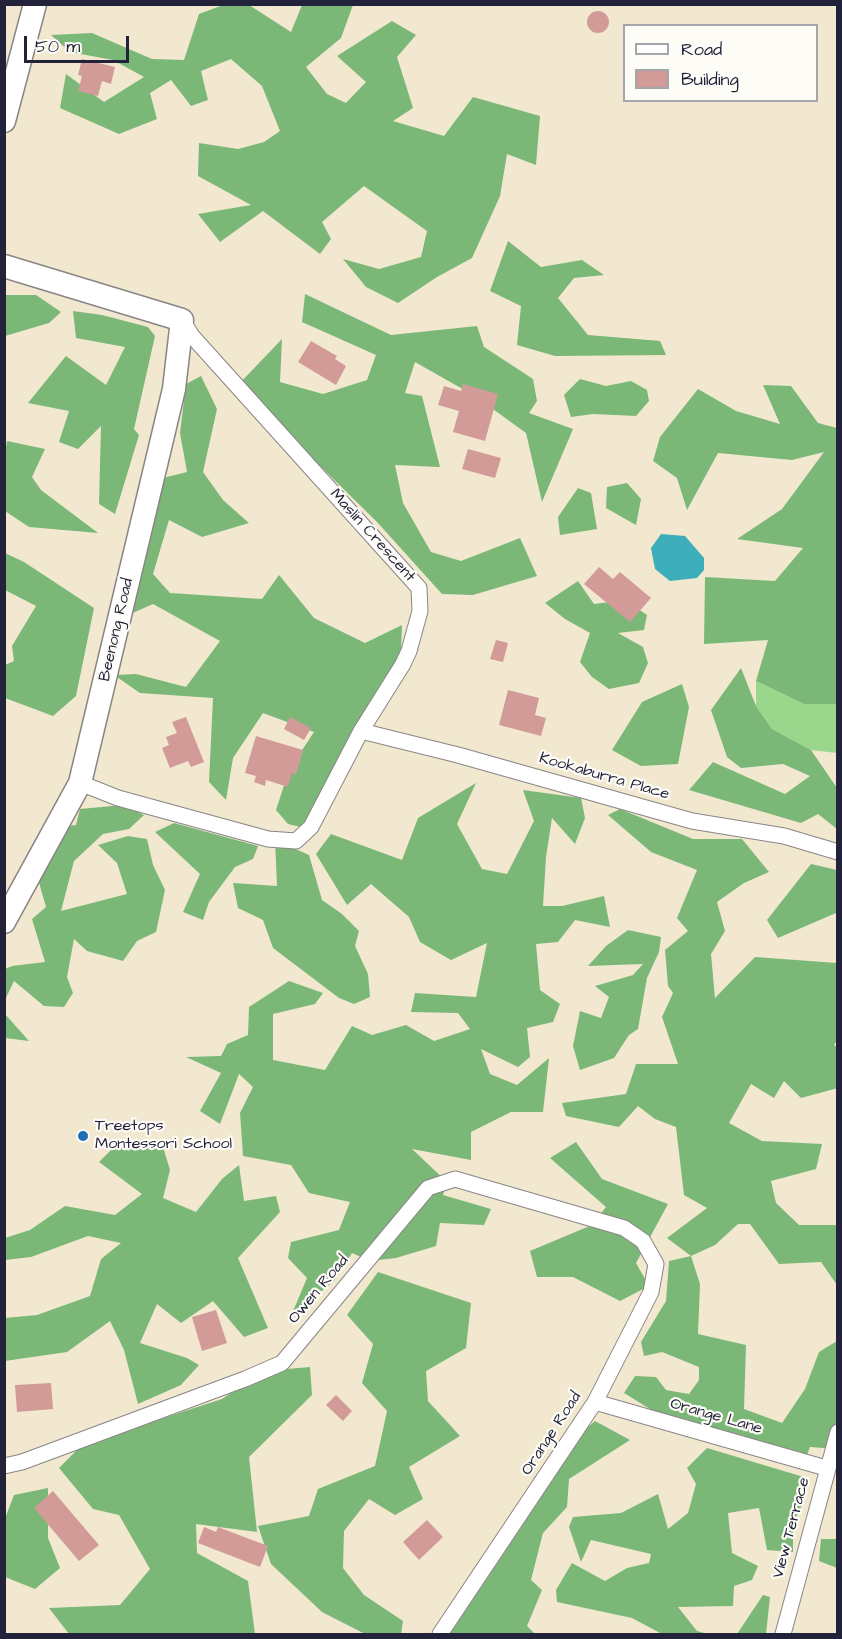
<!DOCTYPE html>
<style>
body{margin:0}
#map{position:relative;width:842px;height:1639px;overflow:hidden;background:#f1e8cf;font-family:"Architects Daughter",sans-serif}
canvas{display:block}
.frame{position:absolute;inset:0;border:6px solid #22223b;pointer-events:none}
.legend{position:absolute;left:623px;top:24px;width:195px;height:78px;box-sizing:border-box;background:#fdfcf7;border:2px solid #a5a5ac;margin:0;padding:8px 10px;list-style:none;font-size:18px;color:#22223b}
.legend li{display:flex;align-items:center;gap:12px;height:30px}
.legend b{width:30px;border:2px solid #a5a5ac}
.scale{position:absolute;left:24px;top:36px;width:105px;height:27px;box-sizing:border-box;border:3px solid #22223b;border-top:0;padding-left:8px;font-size:18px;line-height:21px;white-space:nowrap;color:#22223b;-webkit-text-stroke:4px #fdfcf7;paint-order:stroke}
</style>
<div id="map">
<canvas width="842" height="1639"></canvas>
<div class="frame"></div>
<ul class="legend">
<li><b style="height:8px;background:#fff"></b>Road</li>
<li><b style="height:16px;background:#d29b98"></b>Building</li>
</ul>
<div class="scale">50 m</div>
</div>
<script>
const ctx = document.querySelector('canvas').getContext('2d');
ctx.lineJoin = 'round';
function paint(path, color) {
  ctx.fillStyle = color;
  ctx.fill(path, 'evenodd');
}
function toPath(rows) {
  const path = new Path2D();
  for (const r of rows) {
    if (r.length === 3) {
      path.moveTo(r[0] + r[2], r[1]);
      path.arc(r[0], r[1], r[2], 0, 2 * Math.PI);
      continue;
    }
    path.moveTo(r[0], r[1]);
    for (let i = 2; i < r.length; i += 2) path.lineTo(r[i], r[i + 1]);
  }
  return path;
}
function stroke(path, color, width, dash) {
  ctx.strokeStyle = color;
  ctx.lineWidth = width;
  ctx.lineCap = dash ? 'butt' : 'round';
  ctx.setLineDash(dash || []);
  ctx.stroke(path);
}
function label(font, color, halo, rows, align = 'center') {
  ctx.font = font + ' "Architects Daughter",sans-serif';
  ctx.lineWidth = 4.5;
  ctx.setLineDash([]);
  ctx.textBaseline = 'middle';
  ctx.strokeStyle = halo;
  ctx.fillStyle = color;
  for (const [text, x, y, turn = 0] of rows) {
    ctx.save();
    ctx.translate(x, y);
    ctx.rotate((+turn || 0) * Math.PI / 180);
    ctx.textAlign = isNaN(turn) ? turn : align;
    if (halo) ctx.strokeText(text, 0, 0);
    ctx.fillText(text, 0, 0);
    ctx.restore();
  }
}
paint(toPath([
 [756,681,804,704,837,704,837,753,811,750,772,729,756,706]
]), '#9ad78c');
paint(toPath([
 [223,5,249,5,291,32,302,5,353,5,341,38,306,67,327,94,346,103,366,82,337,56,392,21,416,35,397,57,413,108,393,121,444,136,473,97,540,116,536,165,507,154,500,196,472,258,437,277,398,303,366,287,343,259,379,269,421,257,427,231,364,186,322,222,331,239,320,254,263,211,220,242,198,214,251,205,198,176,199,143,238,149,264,142,280,131,262,86,231,59,201,71,208,100,191,106,171,80,150,93,157,119,119,134,60,108,66,74,104,102,144,77,113,60,70,52,51,35,92,33,152,59,184,60,199,14],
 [508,241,541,267,582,260,604,275,574,278,558,298,588,335,660,341,666,355,555,356,517,345,521,306,490,291],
 [305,294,391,335,477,326,484,347,533,379,537,401,529,413,573,429,542,502,526,433,475,396,415,362,405,393,422,396,440,467,395,465,403,503,431,552,461,561,520,538,537,576,473,595,442,594,377,522,238,385,282,339,280,382,323,394,367,380,376,355,302,322],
 [5,295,36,295,61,312,49,323,5,336],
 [73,311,102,315,148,327,155,336,134,429,139,435,115,514,99,504,101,426,78,449,59,442,69,411,28,403,66,356,106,385,125,347,76,338],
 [201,376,217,409,203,472,223,500,249,523,202,537,169,520,153,574,170,593,262,599,279,575,314,618,365,643,402,625,400,677,313,830,288,824,276,810,289,770,314,732,263,713,233,758,226,800,209,782,213,698,140,693,114,675,136,674,186,687,220,641,153,604,126,616,148,525,159,504,155,480,187,472,180,433,186,384],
 [580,379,606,386,631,381,647,390,649,401,636,416,593,414,571,417,564,395],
 [763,385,791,386,818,423,837,428,837,704,804,704,756,681,768,640,704,644,705,577,775,581,803,548,737,539,782,509,824,452,792,460,718,453,687,510,677,478,653,461,660,437,698,389,736,411,780,424],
 [7,441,45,449,32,477,41,490,98,533,29,527,5,511,4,459],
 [627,483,641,499,636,525,606,508,607,487],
 [578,488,591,493,597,529,560,535,558,517],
 [5,553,24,562,94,608,76,696,53,716,5,698,5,665,14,661,12,646,36,606,5,590],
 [578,581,594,604,625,600,647,615,644,630,618,633,643,647,648,663,639,683,609,689,592,677,580,662,590,633,565,619,545,603],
 [741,668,756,706,772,729,811,750,837,788,837,829,818,814,801,823,689,790,713,762,785,794,810,776,783,764,741,768,727,757,711,710],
 [682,684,689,707,678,764,641,766,612,750,642,702],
 [476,783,457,824,482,869,507,874,534,821,523,790,581,798,585,818,575,844,552,818,546,857,543,906,562,906,604,896,610,927,575,920,558,942,536,944,540,990,560,1004,553,1022,527,1028,530,1057,518,1067,481,1049,490,1074,517,1085,549,1058,543,1112,511,1112,471,1132,471,1160,412,1149,447,1182,443,1195,491,1209,484,1225,440,1223,436,1246,396,1258,370,1261,352,1253,334,1281,291,1316,307,1278,288,1258,291,1242,339,1230,350,1202,309,1193,291,1165,243,1156,240,1113,253,1087,239,1074,220,1124,200,1111,221,1073,186,1057,221,1056,227,1044,248,1035,249,1007,289,981,323,993,315,1004,273,1014,273,1060,325,1070,352,1026,372,1035,406,1025,434,1041,470,1029,458,1013,411,1012,415,993,476,997,487,943,451,960,420,942,409,917,371,884,347,905,316,854,331,834,402,860,418,818],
 [123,805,144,815,129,829,103,834,74,861,61,911,127,894,117,863,98,845,128,836,147,839,153,865,165,890,156,932,137,941,123,961,87,951,74,939,67,977,73,993,64,1007,44,1006,14,981,5,1000,5,969,12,966,45,962,32,919,46,907,36,872,58,827,76,825,80,809],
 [620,809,693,839,742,839,769,872,744,883,717,902,725,931,711,954,715,998,755,957,837,963,838,1039,834,1045,837,1047,838,1088,801,1098,784,1081,774,1098,751,1084,729,1123,762,1141,822,1144,816,1169,771,1181,776,1203,799,1225,837,1225,837,1285,821,1262,779,1264,750,1224,738,1224,715,1245,691,1256,700,1284,698,1334,746,1345,744,1409,782,1423,805,1389,819,1352,837,1341,837,1449,810,1447,804,1463,734,1434,694,1424,671,1422,624,1393,635,1376,656,1377,666,1390,689,1394,699,1380,699,1367,662,1352,644,1356,641,1342,666,1301,669,1261,691,1256,667,1238,707,1208,684,1195,676,1127,655,1119,638,1106,619,1127,566,1116,562,1103,626,1094,636,1064,678,1064,662,1017,673,993,668,986,665,950,688,931,677,918,697,870,651,852,608,815],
 [174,823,258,846,253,859,235,867,209,902,203,920,183,912,200,874,155,832],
 [275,840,309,855,322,900,342,914,359,931,355,946,368,974,370,997,354,1004,339,998,273,948,263,920,238,908,233,883,277,886],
 [811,864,837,870,837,921,836,913,778,938,767,920],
 [628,930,661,937,659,952,647,978,638,1029,629,1035,614,1058,580,1070,573,1046,580,1011,601,1018,609,997,595,986,633,975,643,964,588,966,606,946],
 [5,1014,29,1041,5,1038],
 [576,1142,602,1179,668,1204,636,1263,649,1286,620,1301,573,1277,537,1277,530,1251,592,1225,606,1207,550,1158],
 [163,1147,170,1170,163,1198,196,1212,222,1179,239,1165,244,1201,276,1196,280,1212,238,1258,268,1328,244,1337,213,1301,181,1323,157,1304,140,1343,187,1358,199,1365,181,1385,138,1404,124,1350,110,1321,67,1352,5,1361,5,1318,37,1315,90,1296,101,1259,121,1243,88,1236,31,1257,5,1260,5,1238,30,1230,65,1206,115,1215,142,1194,99,1162,113,1148],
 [378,1272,471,1303,466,1348,426,1371,428,1401,460,1436,409,1467,423,1499,395,1515,369,1499,344,1531,343,1568,364,1595,403,1621,401,1634,365,1634,322,1612,271,1564,258,1526,309,1516,318,1489,375,1466,387,1411,362,1383,373,1344,347,1315],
 [310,1367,312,1395,249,1457,257,1532,196,1524,197,1553,248,1581,255,1634,69,1634,49,1608,120,1605,150,1569,119,1515,93,1509,59,1468,83,1444,222,1399,264,1371],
 [595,1421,630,1440,569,1479,567,1507,543,1533,531,1580,542,1590,527,1626,535,1634,438,1634,551,1459],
 [707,1448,807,1478,806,1497,793,1523,793,1552,767,1550,759,1508,728,1513,732,1553,758,1566,752,1580,734,1586,733,1606,678,1607,697,1631,708,1634,662,1634,632,1618,557,1602,556,1590,572,1563,605,1581,627,1568,649,1563,651,1554,591,1540,581,1562,569,1527,573,1517,621,1513,658,1494,668,1529,688,1513,696,1484,687,1468],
 [48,1488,48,1538,60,1568,35,1589,5,1577,4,1521,14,1495],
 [821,1539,837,1539,837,1568,819,1561],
 [763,1595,770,1597,766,1634,737,1634]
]), '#7bb878');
paint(toPath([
 [661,534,685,536,704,558,704,570,697,578,670,581,655,569,651,548]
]), '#3eaeba');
paint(toPath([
 [598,22,11],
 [82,59,115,67,111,84,102,81,98,96,78,91,82,76,78,75],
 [311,341,337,356,335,359,346,366,336,385,298,362],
 [463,384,498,394,485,441,453,432,459,411,438,405,444,386,461,391],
 [468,449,501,458,495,478,462,469],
 [599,567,613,579,620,572,651,598,630,622,584,584],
 [496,640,508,643,503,662,490,659],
 [508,690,539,698,535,715,546,718,541,736,499,725],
 [186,717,204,762,191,767,188,761,170,768,162,748,169,745,166,737,177,733,172,722],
 [290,717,311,728,304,740,284,729],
 [256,736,303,750,296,775,292,773,288,787,266,780,265,786,254,782,256,776,245,773],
 [216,1310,227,1343,202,1351,192,1317],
 [51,1383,53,1409,17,1412,15,1385],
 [336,1395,352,1411,343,1421,326,1405],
 [53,1491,99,1545,79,1561,34,1508],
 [427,1520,443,1537,419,1560,403,1542],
 [204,1527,216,1532,218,1527,268,1546,260,1567,198,1543]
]), '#d29b98');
const street = toPath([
 [361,731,458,755,692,821,784,836,838,852],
 [80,783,118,798,268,839,296,841,311,827,361,731,403,664,409,651,420,611,419,588,192,336,182,320],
 [595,1402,826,1468],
 [4,1466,22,1462,245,1379,282,1363,428,1188,455,1179,624,1228,643,1241,656,1264,651,1292,595,1402,440,1634],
 [783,1634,838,1432]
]);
const secondary = toPath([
 [4,121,35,4],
 [4,266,182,320,174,389,80,783,4,922]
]);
stroke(street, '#8a8585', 17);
stroke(secondary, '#8a8585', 25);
stroke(street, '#fff', 15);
stroke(secondary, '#fff', 22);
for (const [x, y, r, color] of [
 [83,1136,6,"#1f6fb2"]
]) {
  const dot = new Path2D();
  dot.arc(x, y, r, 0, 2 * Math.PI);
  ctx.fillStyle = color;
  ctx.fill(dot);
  stroke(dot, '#fdfcf7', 2);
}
label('16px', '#22223b', '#fdfcf7', [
 ["Maslin Crescent",372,536,48],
 ["Beenong Road",117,630,-77],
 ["Kookaburra Place",604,777,16],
 ["Owen Road",319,1290,-50],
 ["Orange Lane",716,1417,16],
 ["Orange Road",552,1434,-57],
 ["View Terrace",792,1528,-75]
]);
label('16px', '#22223b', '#fdfcf7', [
 ["Treetops",95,1127],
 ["Montessori School",95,1145]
], 'left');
</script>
